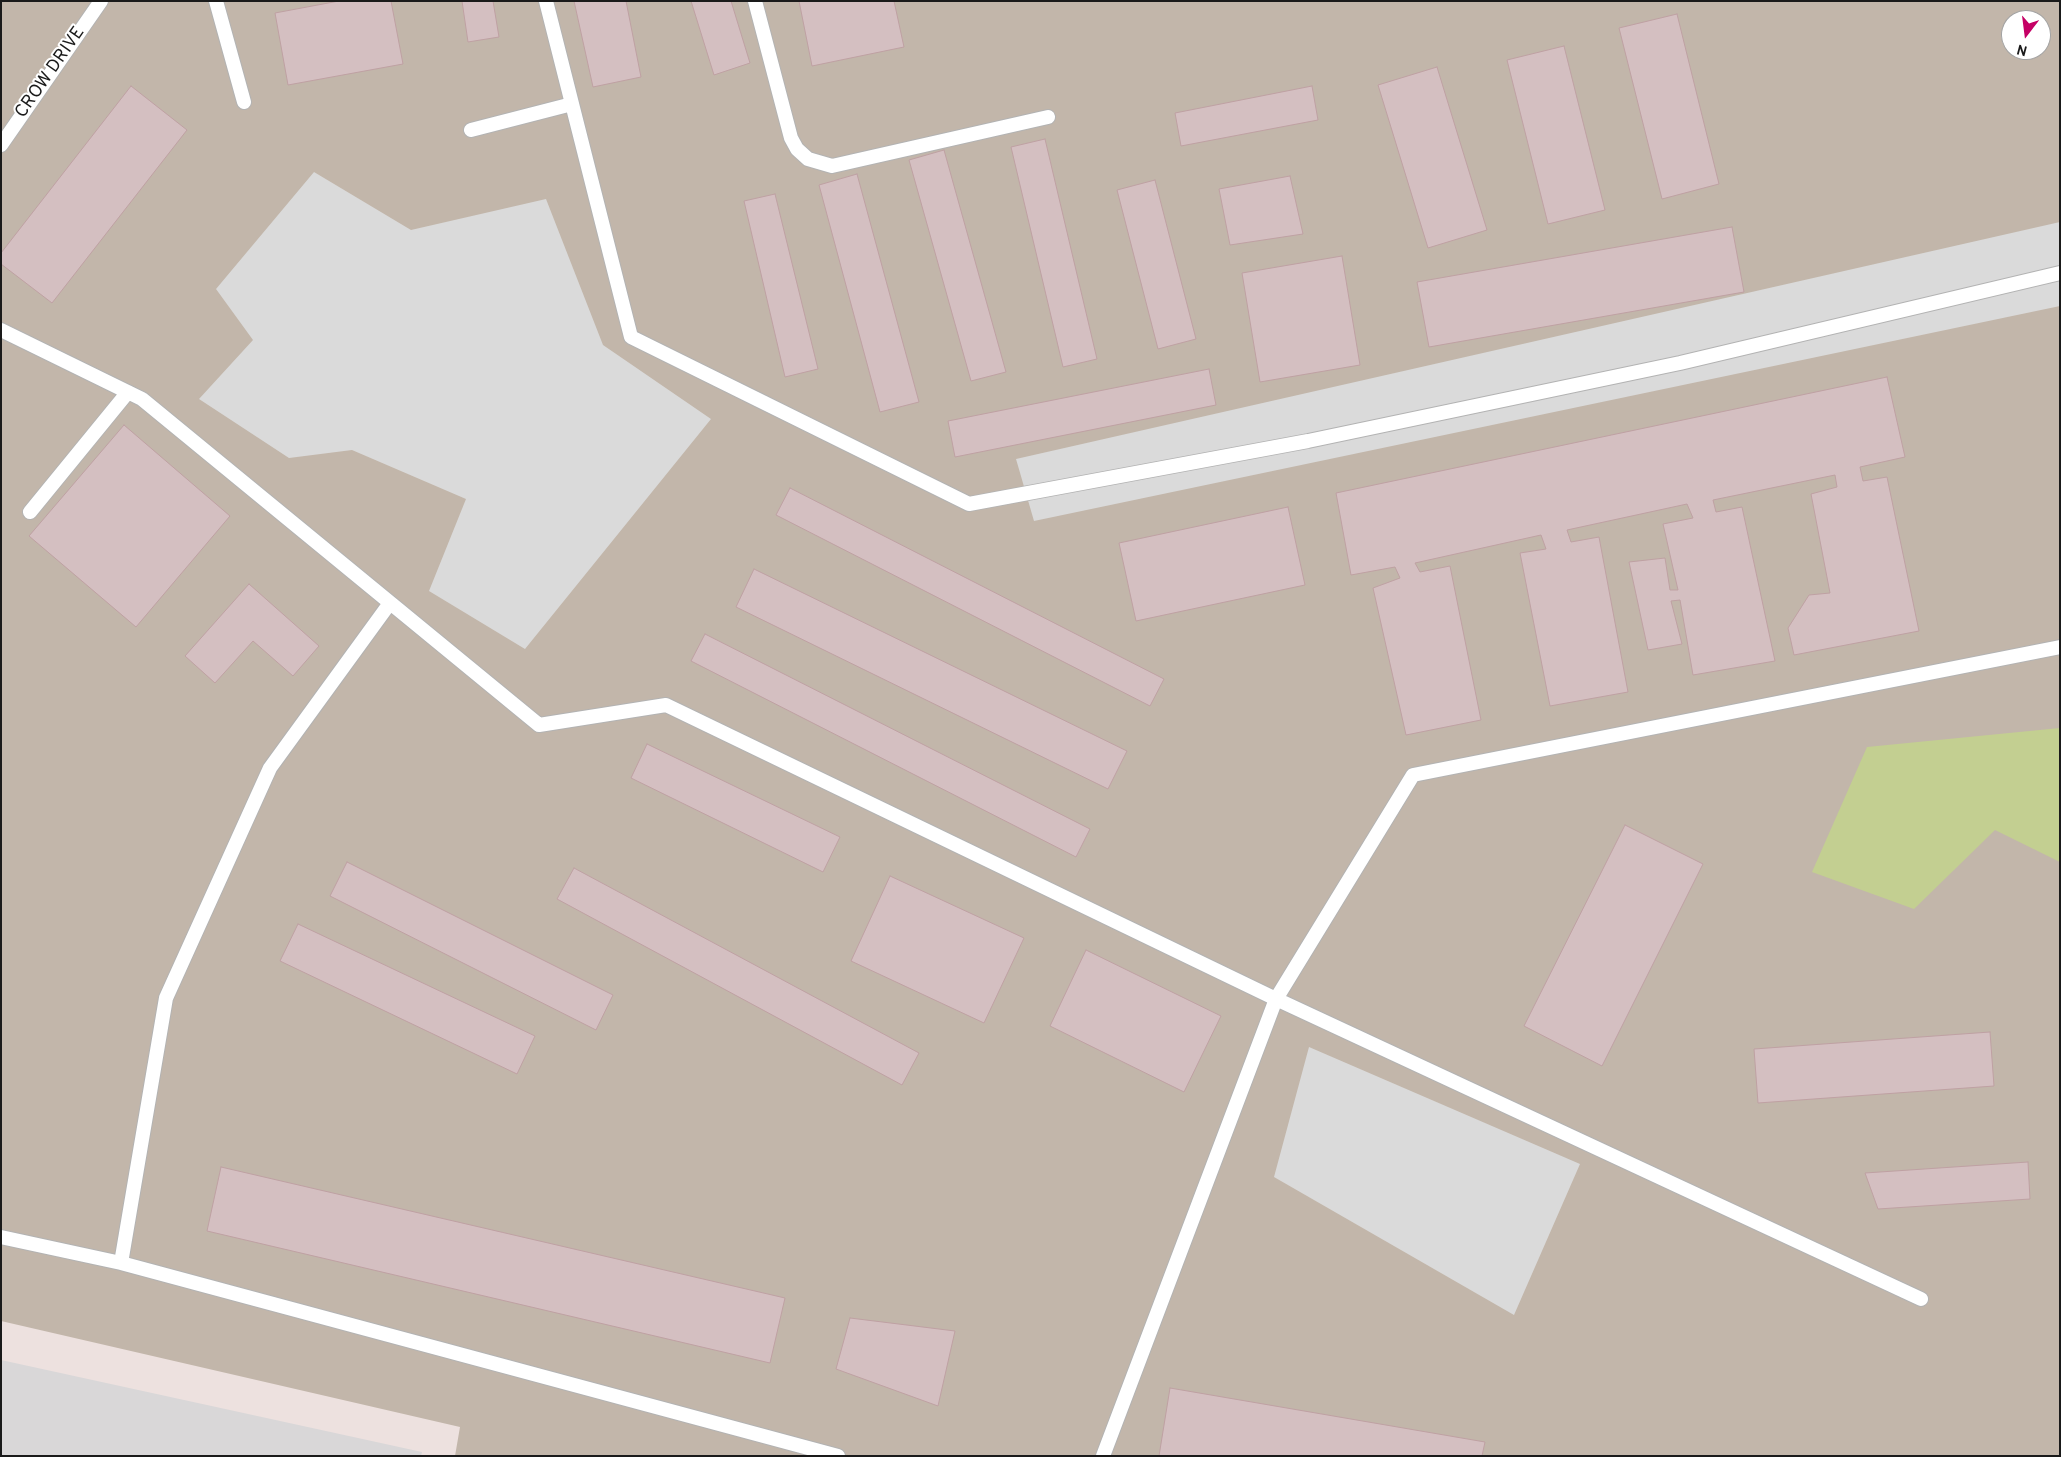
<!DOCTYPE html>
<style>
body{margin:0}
#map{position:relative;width:2061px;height:1457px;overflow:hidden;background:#ede1df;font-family:Overpass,sans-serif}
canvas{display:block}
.frame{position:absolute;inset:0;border:2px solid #1a1a1a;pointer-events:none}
.north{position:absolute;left:2001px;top:10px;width:50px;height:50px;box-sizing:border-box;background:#fff;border:1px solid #a3a3a3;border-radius:50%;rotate:195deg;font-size:14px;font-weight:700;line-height:20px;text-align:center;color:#1a1a1a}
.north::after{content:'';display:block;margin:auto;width:18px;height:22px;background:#c50065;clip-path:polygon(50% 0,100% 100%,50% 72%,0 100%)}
</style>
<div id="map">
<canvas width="2061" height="1457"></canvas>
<div class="frame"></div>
<div class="north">N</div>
</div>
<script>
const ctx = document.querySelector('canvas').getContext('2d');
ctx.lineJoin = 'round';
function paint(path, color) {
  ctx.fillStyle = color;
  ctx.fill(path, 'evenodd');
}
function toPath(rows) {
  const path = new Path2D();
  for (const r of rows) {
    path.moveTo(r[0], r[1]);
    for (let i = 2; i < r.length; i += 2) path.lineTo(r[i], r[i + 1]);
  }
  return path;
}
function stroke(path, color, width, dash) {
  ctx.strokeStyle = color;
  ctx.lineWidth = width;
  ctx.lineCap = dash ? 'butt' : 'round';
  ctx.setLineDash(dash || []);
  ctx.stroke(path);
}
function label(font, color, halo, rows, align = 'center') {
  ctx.font = font + ' Overpass,sans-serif';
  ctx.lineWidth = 4;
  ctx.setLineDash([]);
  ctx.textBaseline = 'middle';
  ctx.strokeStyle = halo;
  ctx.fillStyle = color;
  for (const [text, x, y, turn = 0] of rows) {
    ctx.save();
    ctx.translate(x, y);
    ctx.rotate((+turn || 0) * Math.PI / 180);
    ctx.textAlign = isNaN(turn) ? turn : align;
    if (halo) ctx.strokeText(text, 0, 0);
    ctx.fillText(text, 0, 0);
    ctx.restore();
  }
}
paint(toPath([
 [1,1360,422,1452,421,1456,1,1456]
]), '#d9d7d8');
paint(toPath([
 [1,1,2060,1,2060,1456,455,1456,460,1427,1,1321],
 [2011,20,2041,20,2041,50,2011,50]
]), '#c2b6aa');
paint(toPath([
 [2060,728,2060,862,1995,830,1914,909,1812,872,1867,747]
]), '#c3cf91');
paint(toPath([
 [314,172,411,230,546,199,603,345,711,419,525,649,429,591,466,499,352,450,289,458,199,399,253,340,216,289],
 [2060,222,2060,306,1034,521,1016,459],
 [1309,1047,1580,1164,1514,1315,1274,1177]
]), '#dadada');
const building = toPath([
 [339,1,391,1,403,64,288,85,275,13,339,1],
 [462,1,493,1,499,37,468,42,462,1],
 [574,1,626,1,641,77,593,87,574,1],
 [691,1,731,1,750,63,714,75,691,1],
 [799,1,894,1,904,47,812,66,799,1],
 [1677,14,1719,184,1662,199,1619,28,1677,14],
 [1564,46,1605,210,1548,224,1507,60,1564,46],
 [1437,67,1487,230,1428,248,1378,85,1437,67],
 [131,86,187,130,52,303,1,264,1,253,131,86],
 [1312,86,1318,120,1181,146,1175,113,1312,86],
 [1045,139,1097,359,1063,367,1011,147,1045,139],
 [944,150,1006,372,971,381,909,160,944,150],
 [857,174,919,402,880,412,819,185,857,174],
 [1290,176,1303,234,1230,245,1219,189,1290,176],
 [1155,180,1196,339,1158,349,1117,190,1155,180],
 [775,194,818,369,785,377,744,201,775,194],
 [1732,227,1744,292,1429,347,1417,282,1732,227],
 [1342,256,1360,365,1260,382,1242,273,1342,256],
 [1209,369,1216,405,955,457,948,421,1209,369],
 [1887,377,1905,457,1860,467,1863,481,1887,477,1919,631,1794,655,1788,628,1809,595,1830,593,1811,494,1837,487,1835,475,1713,500,1716,512,1742,507,1775,661,1693,675,1680,600,1671,601,1682,644,1648,650,1629,562,1665,558,1670,590,1678,590,1663,524,1693,518,1687,504,1567,530,1571,542,1599,537,1628,692,1550,706,1520,553,1546,549,1541,535,1415,563,1420,572,1450,566,1481,720,1406,735,1373,588,1400,578,1395,567,1351,575,1336,493,1887,377],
 [124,425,230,516,136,627,29,536,124,425],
 [790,488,1164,679,1150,706,776,515,790,488],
 [1288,507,1305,585,1136,621,1119,543,1288,507],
 [754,569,1127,751,1108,789,736,607,754,569],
 [249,584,319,646,293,676,253,641,215,683,185,656,249,584],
 [705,634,1090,829,1076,857,691,661,705,634],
 [647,744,840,837,823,872,631,778,647,744],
 [1625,825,1703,864,1602,1066,1524,1026,1625,825],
 [347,862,613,995,596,1030,330,896,347,862],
 [574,868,919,1053,902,1085,557,899,574,868],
 [890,876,1024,938,984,1023,851,961,890,876],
 [298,924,535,1036,517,1074,280,961,298,924],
 [1086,950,1221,1016,1184,1092,1050,1026,1086,950],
 [1990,1032,1994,1086,1758,1103,1754,1049,1990,1032],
 [2028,1162,2030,1199,1878,1209,1865,1173,2028,1162],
 [221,1167,785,1298,770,1363,207,1231,221,1167],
 [850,1318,955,1331,938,1406,836,1369,850,1318],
 [1170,1388,1485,1442,1482,1456,1159,1456,1170,1388]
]);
paint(building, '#d4bfc1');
stroke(building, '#bfa1a3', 1);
const lane = toPath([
 [216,1,244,102],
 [546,1,631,337,969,504,1308,441,1680,363,2060,273],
 [755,1,791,138,797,149,808,159,832,166,1048,117],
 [471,130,572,104],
 [1,145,101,1],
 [1,330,142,399,539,725,666,705,1276,999,1921,1299],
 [30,512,128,392],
 [1,1237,121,1263,166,998,270,768,390,603],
 [121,1263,838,1456],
 [1103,1456,1276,999,1413,775,2060,647]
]);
stroke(lane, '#b3b3b3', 16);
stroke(lane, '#fff', 14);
label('18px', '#1a1a1a', '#fff', [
 ["CROW DRIVE",51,73,-55]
]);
</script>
